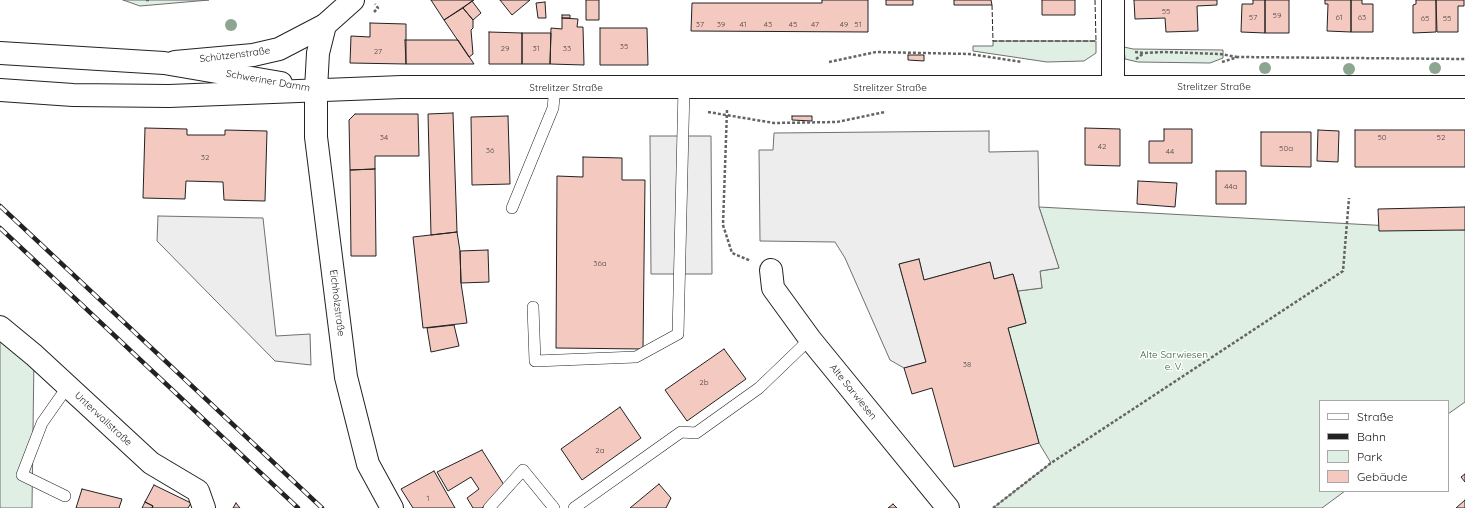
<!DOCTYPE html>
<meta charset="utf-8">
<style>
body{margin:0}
#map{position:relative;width:1465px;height:508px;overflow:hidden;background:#fff;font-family:Quicksand,sans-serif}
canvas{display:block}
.legend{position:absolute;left:1319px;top:400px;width:130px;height:92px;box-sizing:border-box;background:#fff;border:1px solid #a7a7a7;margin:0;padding:5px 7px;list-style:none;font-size:12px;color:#222}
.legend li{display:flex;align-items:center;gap:8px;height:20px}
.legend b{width:20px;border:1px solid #a7a7a7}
</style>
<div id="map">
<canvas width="1465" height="508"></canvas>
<ul class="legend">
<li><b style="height:5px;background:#fff"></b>Straße</li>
<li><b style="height:5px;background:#222"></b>Bahn</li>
<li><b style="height:11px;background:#e0efe3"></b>Park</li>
<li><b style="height:11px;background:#f3c9c0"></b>Gebäude</li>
</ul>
</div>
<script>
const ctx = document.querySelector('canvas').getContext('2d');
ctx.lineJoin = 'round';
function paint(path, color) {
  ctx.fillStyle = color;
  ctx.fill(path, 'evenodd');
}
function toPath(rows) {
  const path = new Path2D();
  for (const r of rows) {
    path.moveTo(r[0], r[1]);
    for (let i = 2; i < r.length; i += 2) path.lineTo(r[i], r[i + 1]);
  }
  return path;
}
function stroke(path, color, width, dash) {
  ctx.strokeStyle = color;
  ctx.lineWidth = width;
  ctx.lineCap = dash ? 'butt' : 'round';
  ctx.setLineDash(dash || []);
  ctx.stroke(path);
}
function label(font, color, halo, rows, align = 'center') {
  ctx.font = font + ' Quicksand,sans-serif';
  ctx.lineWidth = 3;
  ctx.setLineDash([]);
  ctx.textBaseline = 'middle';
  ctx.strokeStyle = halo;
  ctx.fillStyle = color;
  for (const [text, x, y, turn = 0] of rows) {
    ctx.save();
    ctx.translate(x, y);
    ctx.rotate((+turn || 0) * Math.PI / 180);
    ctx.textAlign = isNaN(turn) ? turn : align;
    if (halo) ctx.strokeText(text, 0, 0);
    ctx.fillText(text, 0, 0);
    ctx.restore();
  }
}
const green = toPath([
 [123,0,209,0,140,6,123,0],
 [993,41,1096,41,1096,53,1084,61,1047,62,973,51,973,46,993,46,993,41],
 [1124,47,1133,49,1223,50,1223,58,1210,63,1138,62,1125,59,1124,47],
 [1039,207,1465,230,1465,402,1448,414,1448,401,1320,401,1320,491,1345,491,1322,508,993,508,1051,463,1039,443,1008,328,1026,323,1018,291,1042,288,1040,271,1059,268,1039,207],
 [0,327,34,355,32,508,0,508,0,327]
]);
paint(green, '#e0efe3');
stroke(green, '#6f6f6f', 1);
const parking = toPath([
 [989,131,989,152,1038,151,1039,207,1059,268,1040,271,1042,288,1018,291,1013,274,994,279,990,262,924,280,919,259,899,264,926,362,904,368,890,360,845,258,835,242,760,241,759,150,773,150,774,133,989,131],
 [650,136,711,136,712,274,651,274,650,136],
 [158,216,263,218,276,336,310,334,311,365,275,361,157,241,158,216]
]);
paint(parking, '#ededed');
stroke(parking, '#6f6f6f', 1);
const building = toPath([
 [431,0,474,0,444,20,431,0],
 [500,0,530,0,512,15,500,0],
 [586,0,599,0,599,20,586,20,586,0],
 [822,0,868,0,868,32,691,31,692,3,822,3,822,0],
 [886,0,913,0,913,5,886,5,886,0],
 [954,0,991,0,992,5,954,5,954,0],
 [1042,0,1075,0,1075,15,1042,15,1042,0],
 [1134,0,1217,0,1217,5,1197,6,1198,31,1166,32,1165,18,1135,19,1134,0],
 [1253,0,1265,0,1265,33,1241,32,1242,4,1253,4,1253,0],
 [1265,0,1289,0,1289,33,1265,33,1265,0],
 [1325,0,1351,0,1351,32,1327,31,1328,4,1325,4,1325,0],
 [1351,0,1362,0,1362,4,1373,4,1373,32,1351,32,1351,0],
 [1416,0,1436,0,1436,32,1413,33,1413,5,1416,4,1416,0],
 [1436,0,1464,0,1464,6,1458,6,1458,32,1437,32,1436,0],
 [472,1,481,13,473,20,463,8,472,1],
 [545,2,546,18,538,18,536,3,545,2],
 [463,8,473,20,473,28,471,30,473,54,469,57,444,20,463,8],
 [562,15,570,15,570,18,562,18,562,15],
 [562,18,578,19,577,27,583,27,584,65,550,64,551,28,562,29,562,18],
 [370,23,406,24,406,64,350,63,351,36,370,37,370,23],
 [600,28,647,28,648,65,600,65,600,28],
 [489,32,522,33,522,64,489,64,489,32],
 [522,33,551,33,550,64,522,64,522,33],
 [405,40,458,40,474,64,406,64,405,40],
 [908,55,924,55,924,61,908,60,908,55],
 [453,113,457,232,431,235,428,114,453,113],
 [355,114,418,114,419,156,375,156,375,169,350,170,349,120,355,114],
 [508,116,510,184,472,185,471,117,508,116],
 [792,116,812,116,812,121,792,120,792,116],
 [145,128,187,129,187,135,225,135,225,130,267,131,265,201,224,200,223,182,186,181,185,199,143,198,145,128],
 [1085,128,1120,129,1120,166,1085,165,1085,128],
 [1164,129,1192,129,1192,163,1149,163,1149,141,1164,141,1164,129],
 [1318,130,1339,131,1338,162,1317,161,1318,130],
 [1355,130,1465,130,1465,167,1355,167,1355,130],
 [1261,132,1311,132,1311,167,1261,166,1261,132],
 [583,157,622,158,622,180,645,180,643,349,556,348,557,176,583,177,583,157],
 [375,169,376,256,351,256,350,170,375,169],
 [1216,171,1246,171,1246,204,1216,204,1216,171],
 [1138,181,1177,183,1175,207,1137,204,1138,181],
 [1465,207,1465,230,1379,231,1378,209,1465,207],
 [457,232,460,251,461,283,467,323,423,328,413,237,457,232],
 [488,250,489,282,461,283,460,251,488,250],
 [919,259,924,280,990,262,994,279,1013,274,1026,323,1008,328,1039,443,954,467,932,388,912,394,904,368,926,362,899,264,919,259],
 [454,325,459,346,431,352,427,328,454,325],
 [724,349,746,379,687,421,665,390,724,349],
 [620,407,641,438,582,480,561,449,620,407],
 [482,450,504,485,482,508,473,508,467,498,479,489,471,477,448,491,437,472,482,450],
 [434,471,455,508,413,508,401,489,434,471],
 [1465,474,1465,482,1461,477,1465,474],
 [659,484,671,498,666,508,630,508,659,484],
 [154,485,191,503,188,508,152,508,153,506,145,502,154,485],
 [82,489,122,499,119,508,76,508,82,489],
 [1465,500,1465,508,1456,508,1465,500],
 [145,502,153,506,152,508,142,508,145,502],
 [236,503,240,508,233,508,236,503],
 [893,504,897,508,888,508,893,504]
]);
paint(building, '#f3c9c0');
stroke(building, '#222', 1);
const service = toPath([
 [512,208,553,108,555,88],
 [533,307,535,361,636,357,678,334,684,88],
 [65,496,22,475,42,423,68,386],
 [489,508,523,470,554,508],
 [574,508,681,432,696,433,759,388,810,339]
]);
const minor = toPath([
 [1113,0,1113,87],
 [175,62,253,55,279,49,325,25],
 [316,89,316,137,346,377,368,464,392,508],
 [771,270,773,288,810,339,948,508],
 [0,327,34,355,151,463,198,491,204,508]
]);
const secondary = toPath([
 [316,89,318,53,325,25,353,0]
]);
const primary = toPath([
 [0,53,164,63,281,83],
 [0,90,73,95,169,96,402,87,1465,87]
]);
stroke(service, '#222', 12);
stroke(minor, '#222', 24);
stroke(secondary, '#222', 24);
stroke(primary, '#222', 24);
stroke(toPath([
 [146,0,149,0],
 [374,12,378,8,375,4],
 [1135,52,1144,53,1164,52,1220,54,1237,57],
 [1136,59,1144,53],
 [829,62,876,52,969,54,1022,62],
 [1222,62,1238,57,1465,59],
 [727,110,723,225,732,253,751,261],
 [708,112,774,123,837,122,885,112],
 [993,508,1051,463,1343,271,1349,198]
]), '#646464', 2.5, [3, 2]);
stroke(service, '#fff', 11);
stroke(minor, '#fff', 22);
stroke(secondary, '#fff', 22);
stroke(primary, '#fff', 22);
const rail = toPath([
 [0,206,322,508],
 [0,228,298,508]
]);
stroke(rail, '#222', 4.5);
stroke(rail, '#fff', 3, [9]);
stroke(toPath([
 [992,5,993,41,1096,41,1095,0]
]), '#222', 1, [5, 2]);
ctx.fillStyle = '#8da692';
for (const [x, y] of [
 [231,25],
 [1265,68],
 [1435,68],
 [1349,69]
]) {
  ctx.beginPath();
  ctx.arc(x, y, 6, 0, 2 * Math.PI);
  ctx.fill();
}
label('8px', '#564c4a', null, [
 ["55",1166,12],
 ["59",1277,16],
 ["57",1253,18],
 ["61",1339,18],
 ["63",1362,18],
 ["65",1425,19],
 ["55",1447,19],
 ["37",700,25],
 ["39",721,25],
 ["41",743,25],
 ["43",768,25],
 ["45",793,25],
 ["47",815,25],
 ["49",844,25],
 ["51",858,25],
 ["35",624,47],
 ["29",505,49],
 ["31",536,49],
 ["33",567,49],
 ["27",378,52],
 ["34",384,138],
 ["50",1382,138],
 ["52",1441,138],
 ["42",1102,147],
 ["50a",1286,149],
 ["36",490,151],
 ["44",1170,152],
 ["32",205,158],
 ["44a",1231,187],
 ["36a",600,264],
 ["38",967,365],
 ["2b",704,383],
 ["2a",600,451],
 ["1",428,499]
]);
label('10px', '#222', '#fff', [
 ["Schützenstraße",235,55,-7],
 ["Schweriner Damm",268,81,10],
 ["Strelitzer Straße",1214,87],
 ["Strelitzer Straße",566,88],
 ["Strelitzer Straße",890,88],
 ["Eichholzstraße",337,303,83],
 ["Alte Sarwiesen",853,392,51],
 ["Unterwallstraße",103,419,43]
]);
label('10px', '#2f5e38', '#fff', [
 ["Alte Sarwiesen",1174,355],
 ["e. V.",1174,367]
]);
</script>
